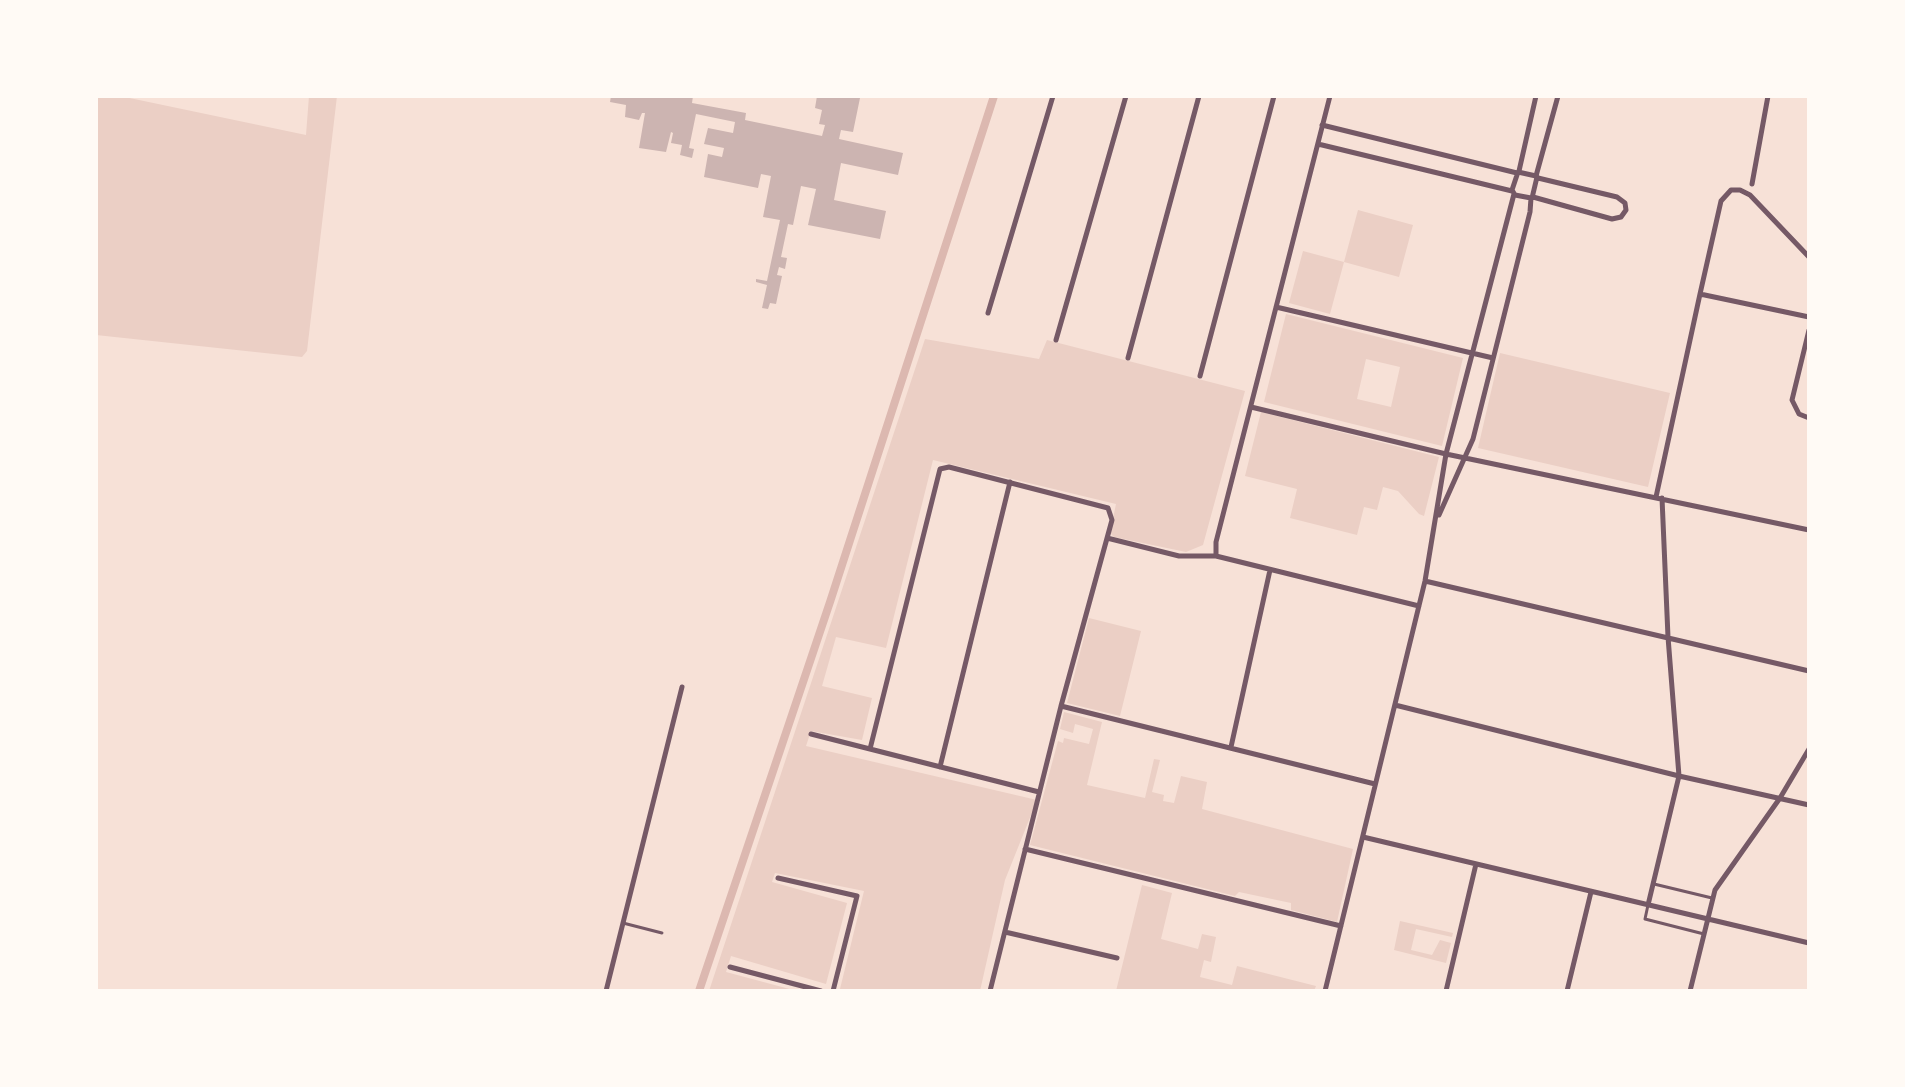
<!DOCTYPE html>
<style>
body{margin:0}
#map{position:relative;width:1905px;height:1087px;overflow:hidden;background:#f7e1d7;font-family:"Titillium Web",sans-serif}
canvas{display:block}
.frame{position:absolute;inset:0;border:98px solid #fffaf5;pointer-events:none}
</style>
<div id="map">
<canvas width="1905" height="1087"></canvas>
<div class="frame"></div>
</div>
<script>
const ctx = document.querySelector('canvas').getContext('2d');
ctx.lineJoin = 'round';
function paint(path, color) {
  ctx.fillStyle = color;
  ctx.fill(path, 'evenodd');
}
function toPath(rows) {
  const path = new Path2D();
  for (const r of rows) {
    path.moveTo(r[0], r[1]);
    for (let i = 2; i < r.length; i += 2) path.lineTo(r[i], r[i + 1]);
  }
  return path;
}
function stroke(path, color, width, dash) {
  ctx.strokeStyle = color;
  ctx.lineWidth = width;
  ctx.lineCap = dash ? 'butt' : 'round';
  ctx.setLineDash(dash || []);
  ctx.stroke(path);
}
paint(toPath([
 [96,96,120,96,306,135,309,96,337,96,307,351,302,357,96,335],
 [1358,210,1413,225,1399,277,1344,262,1330,314,1289,303,1303,251,1344,262],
 [1286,314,1463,358,1442,446,1264,402],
 [1366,359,1400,367,1391,407,1357,399],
 [925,339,1039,359,1047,340,1245,391,1203,545,1186,552,1114,537,1110,533,1116,504,933,460,886,648,836,637,822,686,872,698,862,740,811,731,806,746,1037,800,1005,880,980,991,840,989,864,891,775,873,772,882,847,903,826,984,731,956,726,972,797,991,709,991],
 [1500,353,1670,393,1648,487,1478,448],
 [1261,412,1439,457,1424,516,1419,514,1398,491,1383,487,1377,510,1364,507,1357,535,1290,518,1297,489,1245,476],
 [1089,618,1141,631,1120,716,1067,703],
 [1064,712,1102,722,1087,785,1145,798,1154,759,1160,760,1152,792,1164,795,1163,801,1174,803,1181,776,1207,782,1202,809,1353,849,1337,922,1291,910,1291,903,1239,892,1235,896,1030,845,1058,741,1063,743,1064,738,1089,744,1093,729,1075,724,1073,733,1060,729],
 [1142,885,1172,893,1161,939,1198,949,1202,934,1216,937,1211,962,1204,960,1200,977,1232,985,1237,966,1316,986,1314,991,1116,991],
 [1400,921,1453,933,1452,937,1416,929,1411,950,1432,955,1440,940,1451,943,1446,963,1394,950]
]), '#ebcfc5');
stroke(toPath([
 [699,991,830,602,994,96]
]), '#dcb8b0', 8);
paint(toPath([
 [611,96,693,96,692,103,746,113,745,120,822,136,825,125,819,124,822,110,815,108,817,96,856,96,860,98,853,132,841,130,839,139,903,153,898,175,841,163,834,200,886,211,880,239,808,225,816,189,801,186,793,225,788,224,781,257,787,258,785,269,779,267,777,275,782,276,776,304,770,303,768,309,762,308,767,285,756,282,756,279,767,281,780,220,763,217,771,176,761,174,758,188,704,177,708,154,722,157,724,148,704,144,708,128,733,133,735,122,696,114,689,148,694,149,692,158,680,155,682,145,671,143,673,133,671,132,666,152,639,148,645,113,642,113,639,120,625,117,626,105,610,102]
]), '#ccb4b1');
stroke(toPath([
 [1654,884,1712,898],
 [1648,905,1645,919,1704,934],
 [623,923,662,933]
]), '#755966', 3);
stroke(toPath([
 [1322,125,1517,173],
 [1318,144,1512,191],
 [1519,171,1536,96],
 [1536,176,1558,96],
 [1752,184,1768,96],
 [1533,197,1612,219,1621,217,1626,210,1625,203,1617,197,1538,178],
 [1531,198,1515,195,1512,190,1518,172,1536,176],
 [1532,198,1537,177],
 [1700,294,1721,201,1731,190,1740,190,1750,195,1809,257],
 [1276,307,1493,358],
 [988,313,1053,96],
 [1809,330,1792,400,1799,414,1809,418],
 [1056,340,1126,96],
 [1128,358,1199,96],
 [1200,376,1274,96],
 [1251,407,1446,454,1809,530],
 [1656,497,1700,294,1809,317],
 [1439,515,1473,439,1530,212,1531,198],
 [1107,538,1179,556,1216,556,1419,606],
 [1216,556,1216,542,1330,96],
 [1425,581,1809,671],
 [1395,705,1679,776,1809,805],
 [1061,706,1375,784],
 [811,734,1039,792],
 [1231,747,1270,570],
 [870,749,940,469,949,467,1108,508,1112,520,1061,706,990,991],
 [940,767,1010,482],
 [1363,837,1809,943],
 [1025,849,1341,926],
 [778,878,857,896,833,991],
 [1648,905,1679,776,1668,637,1662,498],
 [1005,932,1117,958],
 [730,967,821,991],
 [606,991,682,687],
 [1325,991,1425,581,1446,454,1514,194],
 [1446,991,1476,864],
 [1567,991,1591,892],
 [1690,991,1715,890,1780,798,1809,749]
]), '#755966', 5);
</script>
